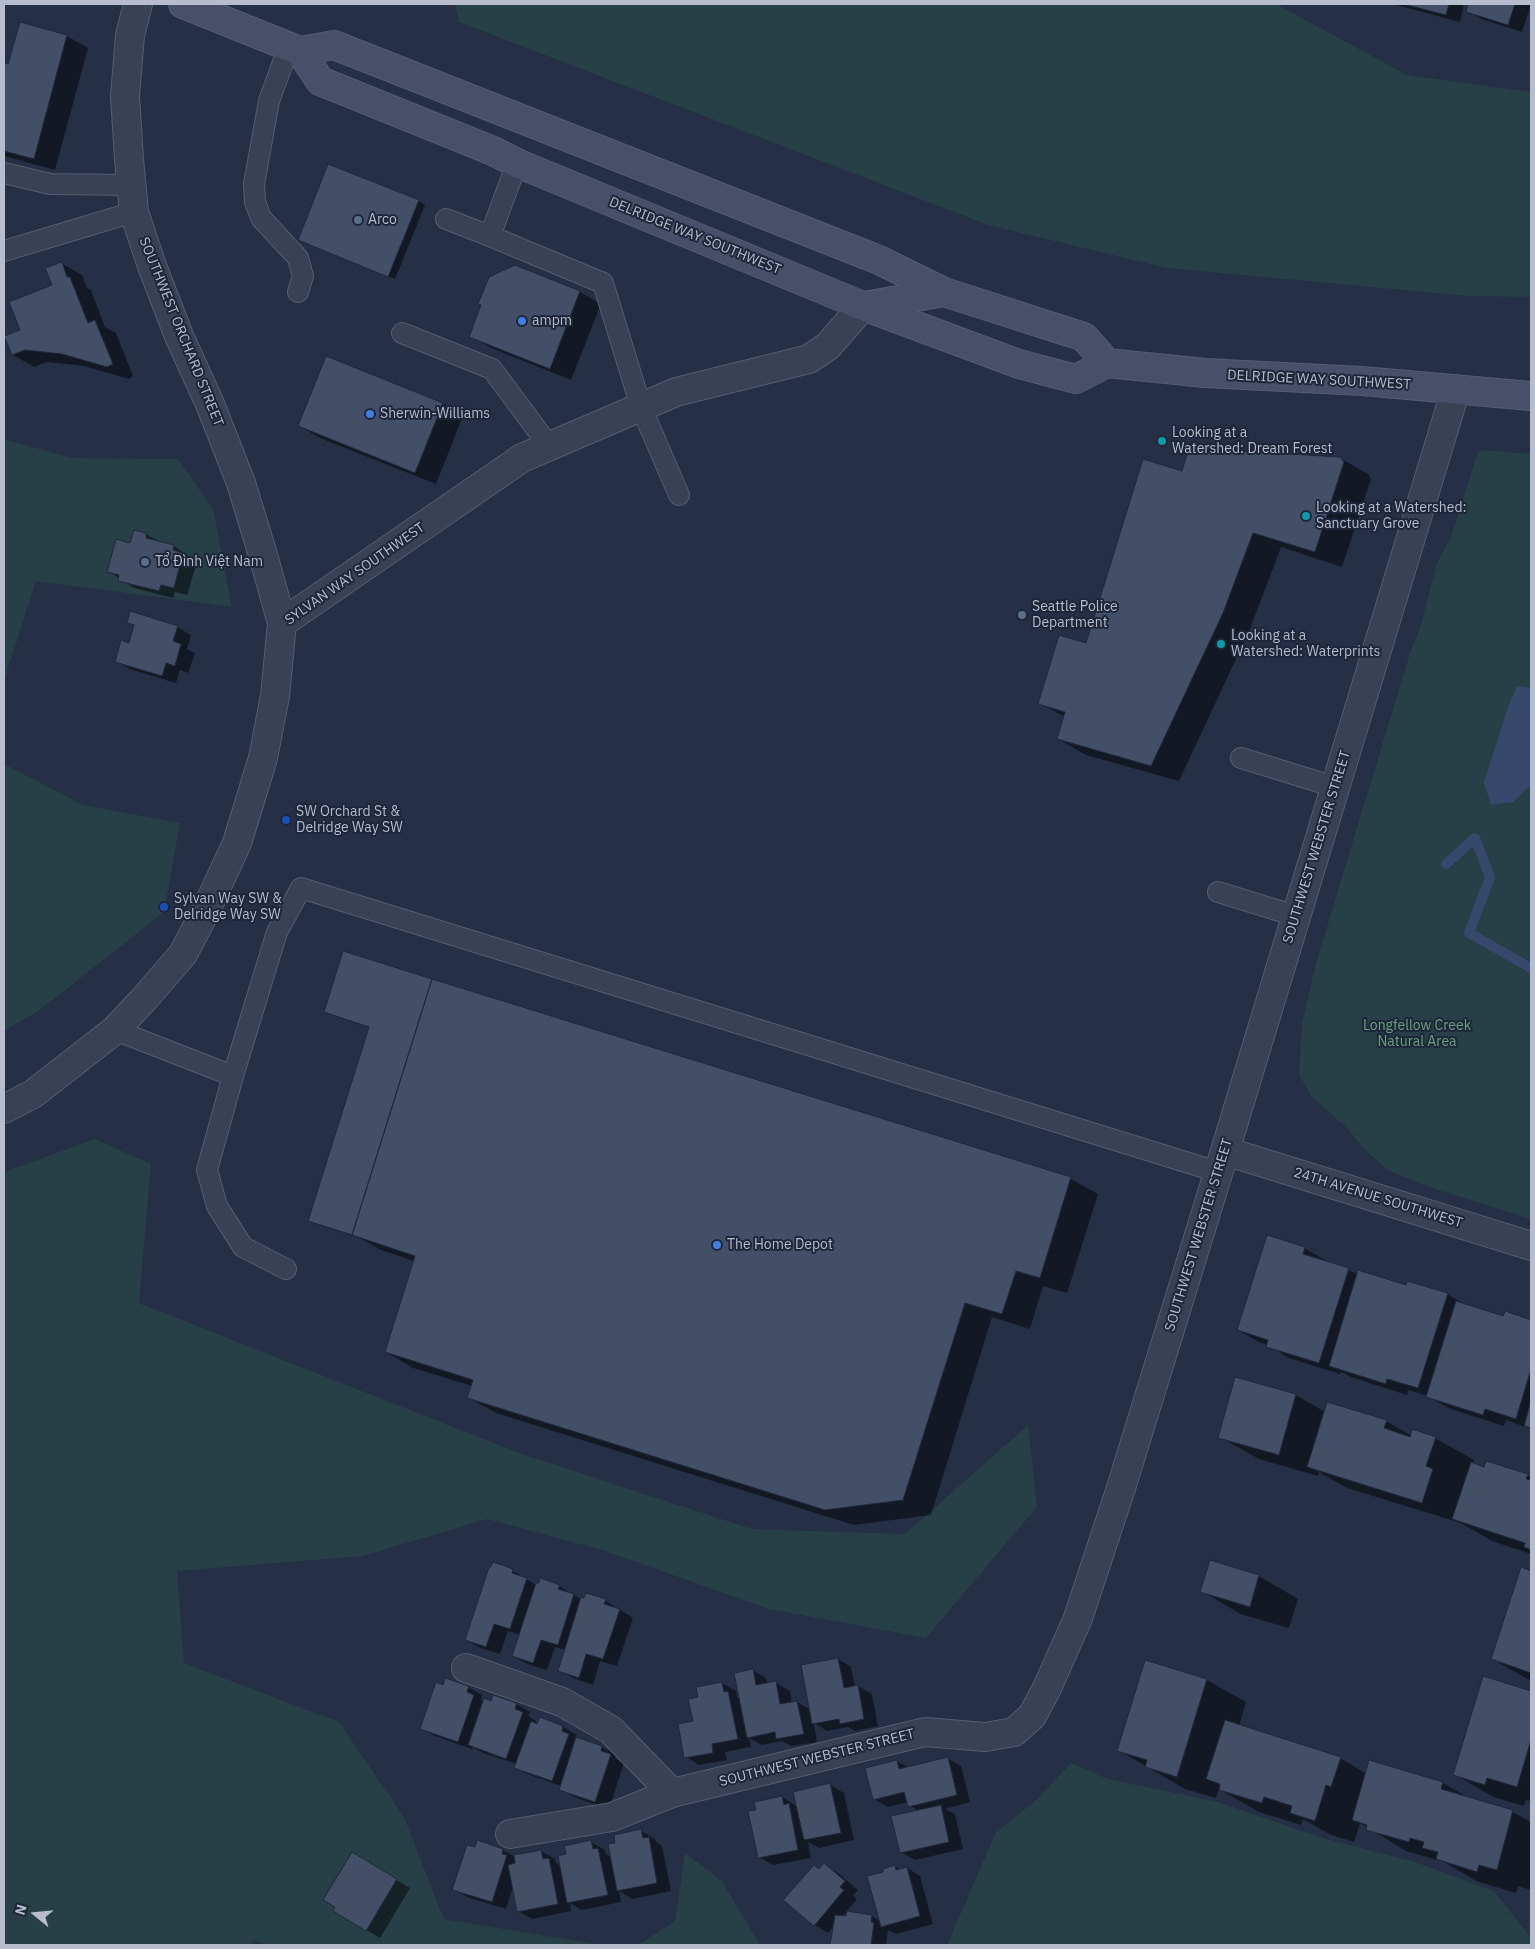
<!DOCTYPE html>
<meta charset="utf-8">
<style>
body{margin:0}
#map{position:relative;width:1535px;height:1949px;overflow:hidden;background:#252f45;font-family:"IBM Plex Sans",sans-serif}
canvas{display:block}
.frame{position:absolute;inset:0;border:5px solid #b7bdce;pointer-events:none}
.north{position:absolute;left:10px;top:1889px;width:50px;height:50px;-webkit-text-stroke:4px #1e263a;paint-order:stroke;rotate:287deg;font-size:14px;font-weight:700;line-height:20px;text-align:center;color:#b7bdce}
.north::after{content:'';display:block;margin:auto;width:18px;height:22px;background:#b7bdce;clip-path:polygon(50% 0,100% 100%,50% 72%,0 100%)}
</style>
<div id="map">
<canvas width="1535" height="1949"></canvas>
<div class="frame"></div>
<div class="north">N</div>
</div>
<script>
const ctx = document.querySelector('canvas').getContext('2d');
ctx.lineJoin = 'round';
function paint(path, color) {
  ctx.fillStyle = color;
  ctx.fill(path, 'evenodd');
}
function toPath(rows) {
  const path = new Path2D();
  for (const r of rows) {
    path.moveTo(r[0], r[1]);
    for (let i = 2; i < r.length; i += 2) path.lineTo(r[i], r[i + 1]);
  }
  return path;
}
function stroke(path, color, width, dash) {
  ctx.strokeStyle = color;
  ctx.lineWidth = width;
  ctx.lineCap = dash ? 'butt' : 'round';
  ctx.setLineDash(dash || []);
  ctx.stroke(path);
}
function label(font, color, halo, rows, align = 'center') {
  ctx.font = font + ' "IBM Plex Sans",sans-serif';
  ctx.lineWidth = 4;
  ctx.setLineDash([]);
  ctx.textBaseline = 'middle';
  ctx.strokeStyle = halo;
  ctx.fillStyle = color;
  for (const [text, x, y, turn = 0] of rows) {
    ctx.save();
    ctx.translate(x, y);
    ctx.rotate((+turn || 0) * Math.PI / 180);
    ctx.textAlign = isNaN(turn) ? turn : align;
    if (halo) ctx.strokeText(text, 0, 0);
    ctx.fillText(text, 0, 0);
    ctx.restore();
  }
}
paint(toPath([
 [455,4,1276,4,1407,75,1531,92,1531,297,1468,296,1167,268,988,225,459,22],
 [4,439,72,458,178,459,213,509,232,607,36,581,4,681],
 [1485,450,1531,454,1531,1219,1438,1190,1389,1171,1364,1149,1347,1128,1312,1097,1299,1075,1302,1023,1316,963,1410,653,1420,628,1437,563,1451,537,1478,452],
 [4,764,83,805,180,823,164,912,40,1010,4,1031],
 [95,1139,151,1164,139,1303,519,1453,752,1529,905,1534,1028,1425,1037,1507,926,1638,769,1609,602,1550,487,1519,363,1556,177,1571,184,1663,339,1722,404,1817,444,1919,601,1945,269,1945,253,1940,250,1945,4,1945,4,1172],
 [1071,1763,1108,1779,1218,1802,1326,1839,1415,1862,1494,1891,1531,1938,1531,1945,947,1945,996,1832,1034,1802],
 [685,1853,722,1881,760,1945,638,1945,675,1921]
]), '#273f46');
paint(toPath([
 [1517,686,1531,688,1531,785,1513,802,1491,805,1484,782,1508,707]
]), '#37486d');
paint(toPath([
 [1393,4,1464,4,1460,22],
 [1470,4,1531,4,1522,32,1481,19,1467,11],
 [21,23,67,36,88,48,55,170,4,156,4,64,8,66],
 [418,201,425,205,395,279,299,240],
 [61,263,82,275,87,288,91,290,105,327,116,333,133,376,129,379,84,366,47,362,34,367,13,355,22,331,54,286],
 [515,267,580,292,601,304,571,380,491,348,470,336],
 [443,404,463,416,436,484,320,438,299,426],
 [1340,458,1368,474,1371,479,1342,567,1281,547,1250,629,1179,781,1086,755,1058,739,1065,717,1040,703,1087,645,1183,472],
 [146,534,160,542,174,546,197,562,187,595,175,592,173,598,134,588,108,571,131,544],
 [128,622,177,627,191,635,187,649,195,653,188,673,180,670,176,683,130,669,116,661,130,644,135,626],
 [344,953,1071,1179,1098,1194,1067,1293,1043,1286,1030,1329,992,1317,931,1515,854,1525,496,1413,469,1398,472,1386,413,1368,386,1352,414,1261,381,1250,360,1238,316,1224,310,1221,370,1028,332,1015,325,1012],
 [1304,1248,1325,1260,1325,1262,1349,1270,1358,1275,1447,1294,1469,1307,1504,1318,1506,1313,1531,1321,1531,1429,1506,1420,1504,1426,1448,1408,1428,1396,1408,1390,1407,1395,1351,1377,1341,1372,1340,1374,1289,1358,1268,1345,1259,1342,1238,1330],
 [1236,1379,1296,1395,1325,1412,1386,1421,1412,1436,1435,1438,1474,1460,1473,1464,1531,1477,1531,1554,1492,1541,1461,1523,1347,1488,1319,1472,1318,1476,1259,1459,1220,1437],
 [1211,1561,1259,1576,1298,1599,1289,1628,1240,1614,1202,1591],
 [1522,1569,1531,1572,1531,1681,1492,1659],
 [512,1570,536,1585,559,1586,582,1600,605,1600,633,1618,617,1666,600,1661,593,1685,573,1678,559,1670,566,1650,555,1647,547,1670,527,1664,513,1656,520,1635,508,1631,500,1654,480,1648,466,1640],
 [838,1659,851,1667,855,1687,858,1686,872,1694,878,1726,855,1731,848,1727,827,1731,814,1723,817,1742,791,1746,782,1741,762,1745,749,1738,751,1747,725,1752,727,1760,699,1765,686,1757,694,1722,722,1683,736,1691,737,1697,741,1700,752,1670,766,1678,768,1684,776,1683,790,1691,792,1703,797,1702,811,1710],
 [1145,1661,1207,1680,1246,1702,1239,1726,1340,1758,1367,1774,1370,1762,1443,1783,1471,1799,1513,1812,1531,1822,1531,1890,1518,1886,1516,1893,1476,1881,1444,1862,1406,1851,1360,1823,1354,1842,1331,1835,1303,1819,1301,1825,1259,1812,1219,1789,1216,1798,1185,1789,1118,1750],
 [1484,1677,1531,1692,1531,1801,1526,1800,1524,1806,1493,1797,1454,1774],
 [444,1686,468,1687,482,1695,481,1700,484,1702,516,1704,530,1712,528,1716,536,1721,535,1724,538,1725,541,1719,563,1727,577,1735,576,1738,602,1747,616,1755,615,1758,624,1763,609,1809,574,1797,560,1789,561,1786,530,1775,516,1767,517,1764,483,1753,473,1747,472,1749,435,1736,421,1728],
 [947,1758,961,1766,970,1802,945,1809,955,1814,963,1849,915,1860,901,1852,919,1811,910,1806,908,1802,888,1807,874,1799,897,1761,909,1768],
 [830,1785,844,1793,854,1840,819,1848,808,1842,811,1858,773,1865,759,1857,757,1811,782,1797,798,1807],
 [641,1831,655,1839,656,1842,662,1846,671,1891,632,1899,619,1891,621,1902,582,1910,570,1903,571,1911,532,1919,518,1911,513,1886,506,1909,467,1897,454,1889,503,1850,515,1857,541,1851,555,1859,556,1863,561,1866,567,1855,591,1842,605,1850,606,1854,611,1857,617,1844],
 [353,1854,410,1888,380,1938,335,1911],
 [824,1865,838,1873,858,1890,853,1896,857,1899,842,1917,872,1916,880,1921,885,1873,895,1866,901,1870,907,1868,920,1876,933,1924,896,1934,888,1930,886,1945,831,1945,834,1926,828,1933,815,1925,820,1870]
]), '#0007');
stroke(toPath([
 [1446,864,1475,838,1490,877,1469,933,1531,968]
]), '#37486d', 10);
const building = toPath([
 [1403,4,1449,4,1446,15,1403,4],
 [1468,4,1515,4,1508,25,1466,12,1468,4],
 [20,22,67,35,34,159,4,151,4,63,8,64,20,22],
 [328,164,419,200,388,277,298,240,328,164],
 [62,262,67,277,70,277,88,323,95,320,113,364,107,367,62,354,25,350,12,355,4,336,20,330,9,302,52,285,45,268,62,262],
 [515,265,580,291,550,369,469,337,481,305,478,304,489,277,515,265],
 [326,356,443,403,415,473,298,426,326,356],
 [1189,448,1340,457,1344,462,1315,552,1253,533,1223,613,1151,766,1057,739,1065,712,1038,704,1059,635,1086,643,1143,459,1182,471,1189,448],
 [134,530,146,533,146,538,174,545,173,550,183,553,174,588,161,585,159,591,118,581,119,575,107,572,116,539,130,543,134,530],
 [130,611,178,626,173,641,181,644,175,666,166,663,162,676,115,662,121,640,129,643,134,625,127,623,130,611],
 [343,951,432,979,352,1235,308,1221,369,1027,324,1012,343,951],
 [432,979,1071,1177,1040,1278,1016,1271,1002,1314,965,1303,903,1500,825,1510,467,1398,473,1380,385,1352,415,1256,352,1235,432,979],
 [1267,1235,1305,1247,1303,1254,1349,1268,1319,1363,1266,1347,1268,1340,1237,1330,1267,1235],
 [1358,1270,1406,1285,1407,1281,1448,1293,1418,1388,1387,1379,1386,1384,1329,1366,1358,1270],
 [1456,1301,1503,1316,1505,1311,1531,1320,1531,1369,1516,1419,1485,1409,1483,1415,1426,1397,1456,1301],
 [1235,1377,1296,1394,1279,1455,1218,1438,1235,1377],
 [1531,1401,1531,1428,1524,1426,1531,1401],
 [1327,1402,1387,1420,1384,1428,1410,1437,1412,1429,1436,1437,1426,1466,1433,1469,1422,1503,1307,1467,1327,1402],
 [1486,1461,1528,1474,1526,1479,1531,1480,1531,1550,1524,1547,1525,1543,1452,1519,1471,1462,1484,1467,1486,1461],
 [1210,1560,1259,1575,1250,1607,1200,1592,1210,1560],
 [493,1562,513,1569,512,1573,527,1578,510,1629,494,1624,486,1647,465,1640,489,1567,491,1567,493,1562],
 [1521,1567,1531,1571,1531,1673,1491,1659,1521,1567],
 [540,1578,560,1585,558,1589,574,1594,558,1645,541,1640,533,1663,512,1656,536,1583,539,1583,540,1578],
 [586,1593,606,1599,604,1604,620,1609,603,1659,586,1654,579,1678,558,1671,581,1597,584,1598,586,1593],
 [838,1658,844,1688,858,1685,864,1719,840,1724,839,1719,812,1724,801,1665,838,1658],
 [1145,1660,1207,1679,1177,1777,1145,1767,1147,1760,1117,1751,1145,1660],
 [753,1669,756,1685,776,1681,780,1704,797,1701,804,1734,776,1739,775,1732,747,1738,734,1673,753,1669],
 [1483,1676,1531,1691,1531,1740,1517,1787,1487,1778,1485,1785,1453,1775,1483,1676],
 [445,1678,469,1686,467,1692,474,1695,458,1742,420,1729,436,1682,443,1685,445,1678],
 [722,1682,724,1692,728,1691,738,1739,712,1744,713,1753,684,1758,678,1724,693,1721,688,1699,698,1697,696,1687,722,1682],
 [493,1695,517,1703,515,1709,523,1712,506,1759,468,1745,484,1698,491,1701,493,1695],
 [540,1717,563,1726,562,1731,569,1734,552,1781,514,1768,531,1721,537,1724,540,1717],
 [1225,1720,1341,1757,1331,1787,1326,1785,1315,1821,1290,1813,1292,1806,1264,1797,1262,1803,1219,1790,1220,1784,1206,1779,1225,1720],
 [576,1737,602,1746,601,1751,611,1754,595,1802,559,1790,576,1737],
 [948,1757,957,1795,908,1807,904,1792,873,1800,865,1768,897,1760,899,1769,948,1757],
 [1369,1760,1443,1782,1441,1789,1513,1810,1497,1870,1479,1865,1477,1872,1436,1859,1438,1852,1422,1848,1424,1842,1410,1838,1409,1842,1366,1830,1367,1825,1352,1820,1369,1760],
 [830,1783,841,1833,804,1840,793,1792,830,1783],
 [782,1796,784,1805,789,1803,798,1850,758,1858,748,1811,756,1810,754,1802,782,1796],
 [941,1805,949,1842,900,1853,891,1816,941,1805],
 [641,1829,643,1838,649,1837,657,1883,617,1891,608,1844,615,1843,614,1835,641,1829],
 [477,1840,503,1849,502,1854,507,1855,492,1902,452,1890,467,1845,475,1847,477,1840],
 [591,1840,593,1849,598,1848,608,1895,567,1903,558,1856,566,1854,564,1846,591,1840],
 [541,1850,543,1859,549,1858,558,1904,517,1912,508,1865,515,1863,514,1855,541,1850],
 [352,1852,397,1879,366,1931,333,1911,335,1907,323,1900,352,1852],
 [824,1863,845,1881,840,1887,844,1890,814,1926,783,1900,814,1865,819,1869,824,1863],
 [895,1865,896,1870,907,1867,920,1916,881,1927,867,1876,883,1872,883,1869,895,1865],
 [847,1911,872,1915,871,1922,874,1923,871,1945,830,1945,835,1915,846,1916,847,1911]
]);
paint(building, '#434e67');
stroke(building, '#20283c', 1);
const service = toPath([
 [289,46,269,101,254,184,255,202,261,218,298,258,303,276,298,292],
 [4,173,50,184,131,185],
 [446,219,490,236,517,163],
 [490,236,603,283,641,407,679,495],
 [4,251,134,212],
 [402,333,492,369,549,446],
 [1241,758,1335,787],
 [1218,892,1296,916],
 [115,1030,233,1076,277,932,301,888,1218,1172],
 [233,1076,207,1170,217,1206,243,1247,286,1269]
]);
const minor = toPath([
 [1225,1151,1531,1246],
 [466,1668,562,1702,611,1730,672,1793],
 [510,1834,612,1817,672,1793,925,1732,985,1737,1014,1732,1032,1716,1047,1688,1078,1618,1121,1488,1225,1151,1456,389]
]);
const tertiary = toPath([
 [282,623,522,458,676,392,809,359,828,346,863,306],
 [4,1109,33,1094,115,1030,145,998,183,954,206,910,237,843,263,758,275,696,282,623,263,555,241,483,210,404,179,336,152,266,134,212,129,159,125,96,130,35,138,4]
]);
const secondary = toPath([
 [183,4,300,51,334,45,879,260,944,292,1084,337,1107,363],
 [300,51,320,81,493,151,517,163,863,306,1019,364,1076,379,1107,363,1205,373,1362,381,1531,396],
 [864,306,944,292]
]);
stroke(service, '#555d6f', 22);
stroke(minor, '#555d6f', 30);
stroke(tertiary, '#555d6f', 30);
stroke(secondary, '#555d6f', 30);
stroke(service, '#394254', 20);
stroke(minor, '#394254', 28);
stroke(tertiary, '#394254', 28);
stroke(secondary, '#475068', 28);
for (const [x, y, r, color] of [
 [358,220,5,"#5c6f8a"],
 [522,321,5,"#3f7fe0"],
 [370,414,5,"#3f7fe0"],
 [1162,441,5,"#0f9aa8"],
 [1306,516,5,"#0f9aa8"],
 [145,562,5,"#5c6f8a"],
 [1022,615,5,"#5c6f8a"],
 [1221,644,5,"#0f9aa8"],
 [286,820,5,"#1a4fb4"],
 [164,907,5,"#1a4fb4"],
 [717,1245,5,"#3f7fe0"]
]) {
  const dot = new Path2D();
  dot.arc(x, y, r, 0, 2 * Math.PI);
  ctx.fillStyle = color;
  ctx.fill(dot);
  stroke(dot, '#1e263a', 2);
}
label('14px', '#b7bdce', '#1e263a', [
 ["Arco",368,220],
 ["ampm",532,321],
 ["Sherwin-Williams",380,414],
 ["Looking at a",1172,433],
 ["Watershed: Dream Forest",1172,449],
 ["Looking at a Watershed:",1316,508],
 ["Sanctuary Grove",1316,524],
 ["Tổ Đình Việt Nam",155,562],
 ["Seattle Police",1032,607],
 ["Department",1032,623],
 ["Looking at a",1231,636],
 ["Watershed: Waterprints",1231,652],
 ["SW Orchard St &",296,812],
 ["Delridge Way SW",296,828],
 ["Sylvan Way SW &",174,899],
 ["Delridge Way SW",174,915],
 ["The Home Depot",727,1245]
], 'left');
label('14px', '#b7bdce', '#1e263a', [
 ["DELRIDGE WAY SOUTHWEST",695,236,22],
 ["SOUTHWEST ORCHARD STREET",181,332,68],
 ["DELRIDGE WAY SOUTHWEST",1319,380,3],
 ["SYLVAN WAY SOUTHWEST",355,574,-35],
 ["SOUTHWEST WEBSTER STREET",1317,847,-73],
 ["24TH AVENUE SOUTHWEST",1378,1198,17],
 ["SOUTHWEST WEBSTER STREET",1199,1235,-73],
 ["SOUTHWEST WEBSTER STREET",817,1758,-14]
]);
label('14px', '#6ca17d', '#1e263a', [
 ["Longfellow Creek",1417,1026],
 ["Natural Area",1417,1042]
]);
</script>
